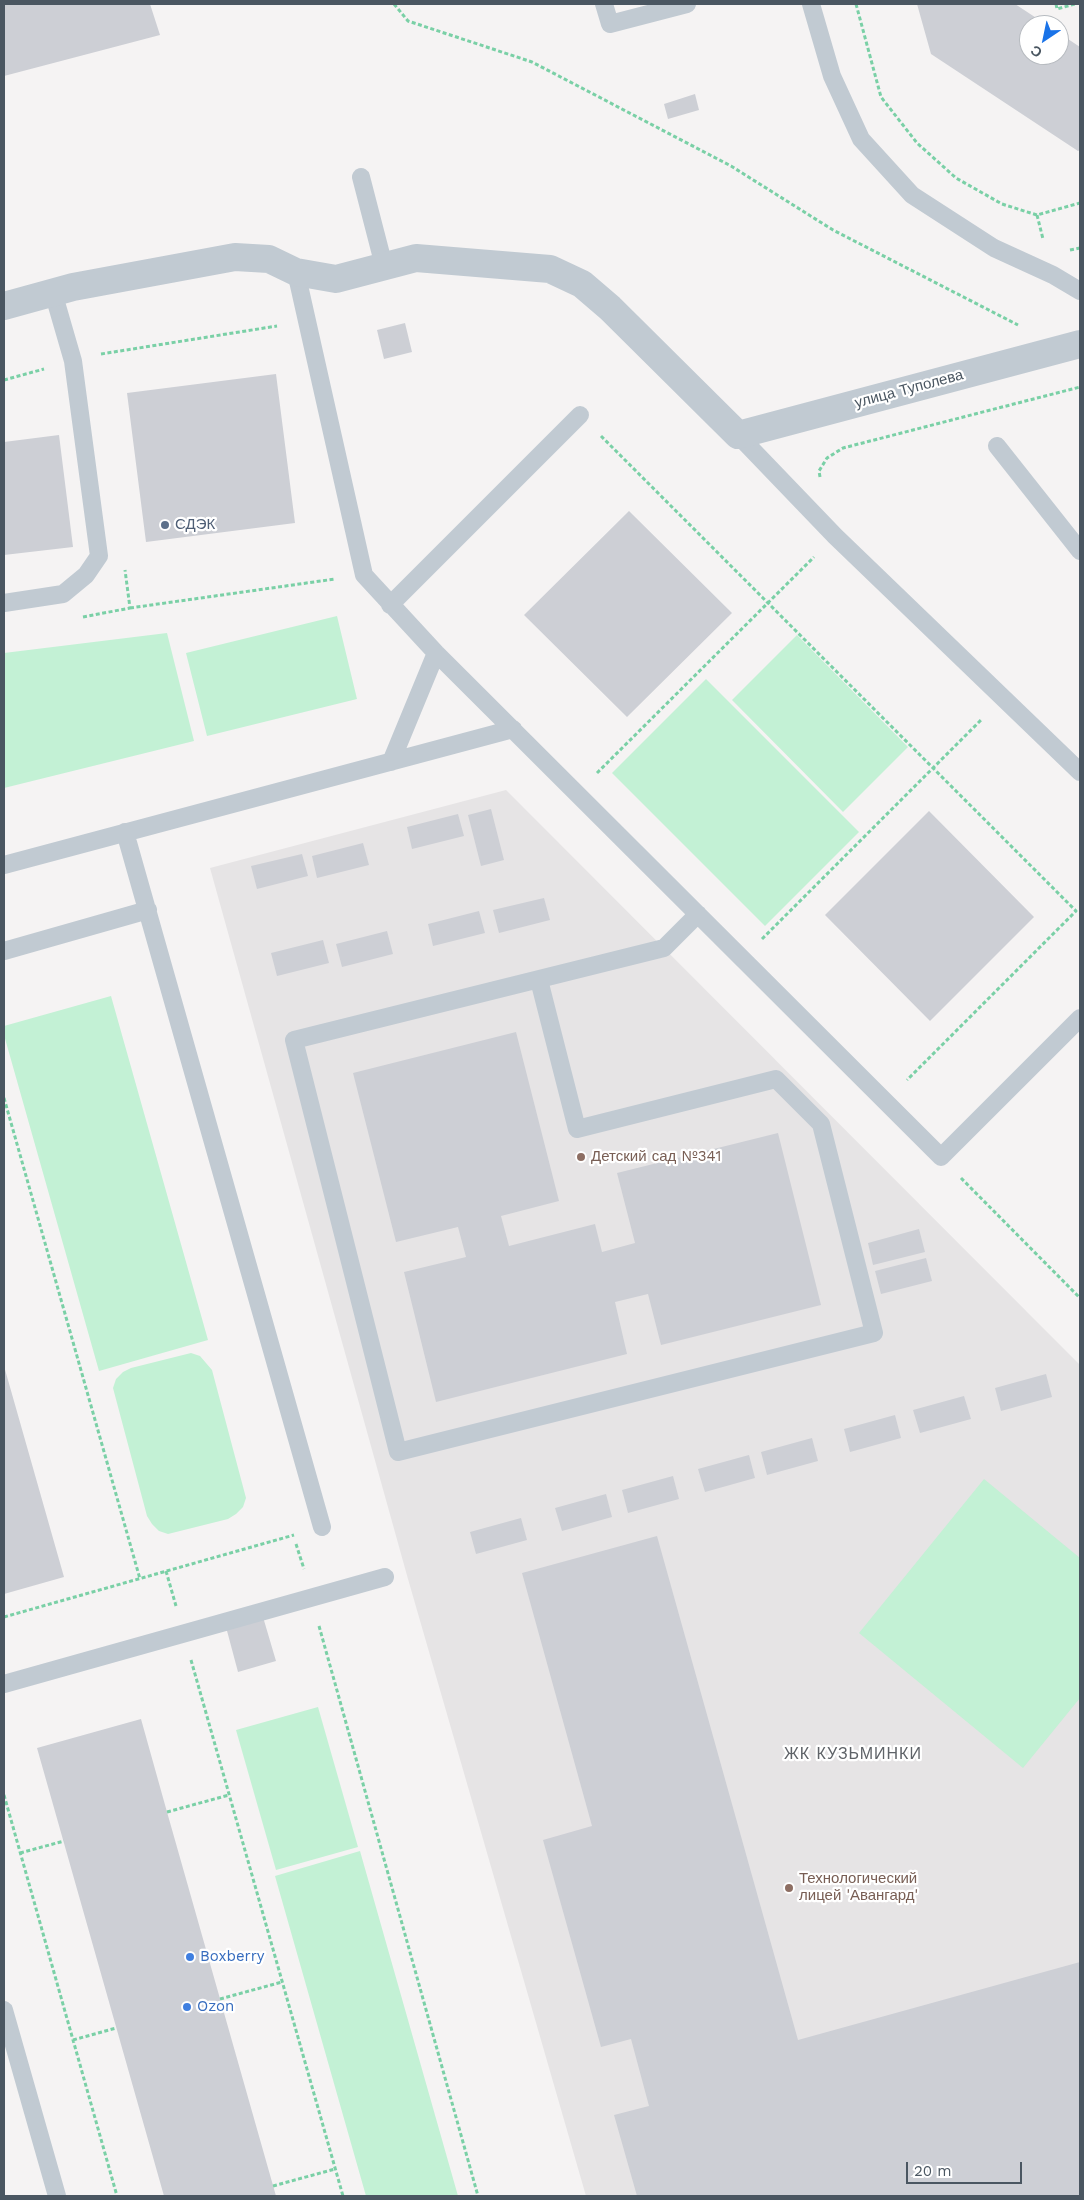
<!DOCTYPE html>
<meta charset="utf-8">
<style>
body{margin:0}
#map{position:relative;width:1084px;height:2200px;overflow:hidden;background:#f5f3f3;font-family:"Work Sans",sans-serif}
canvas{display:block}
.frame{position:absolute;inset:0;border:5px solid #4a5661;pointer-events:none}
.north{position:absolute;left:1019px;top:15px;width:50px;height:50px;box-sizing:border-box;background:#fff;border:1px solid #b7bbc0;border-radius:50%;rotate:214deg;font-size:14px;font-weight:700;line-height:20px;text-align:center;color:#4a5661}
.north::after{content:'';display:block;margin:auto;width:18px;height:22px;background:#1a73e8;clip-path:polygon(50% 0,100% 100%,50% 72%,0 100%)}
.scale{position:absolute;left:906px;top:2162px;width:116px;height:22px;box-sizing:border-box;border:2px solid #4a5661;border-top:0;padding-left:6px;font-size:15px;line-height:18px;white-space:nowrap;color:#4a5661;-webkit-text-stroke:4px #fff;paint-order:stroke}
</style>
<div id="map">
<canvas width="1084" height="2200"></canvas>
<div class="frame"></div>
<div class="north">С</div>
<div class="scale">20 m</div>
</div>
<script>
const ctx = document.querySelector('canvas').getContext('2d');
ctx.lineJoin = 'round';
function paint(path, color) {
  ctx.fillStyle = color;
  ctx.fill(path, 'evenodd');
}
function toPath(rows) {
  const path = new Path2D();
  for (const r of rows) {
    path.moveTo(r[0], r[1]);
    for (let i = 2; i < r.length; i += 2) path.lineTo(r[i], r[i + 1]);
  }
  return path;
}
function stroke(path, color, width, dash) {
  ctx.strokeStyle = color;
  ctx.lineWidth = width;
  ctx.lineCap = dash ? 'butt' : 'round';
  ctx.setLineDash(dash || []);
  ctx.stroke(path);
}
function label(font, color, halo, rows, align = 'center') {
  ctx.font = font + ' "Work Sans",sans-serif';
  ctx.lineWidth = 4.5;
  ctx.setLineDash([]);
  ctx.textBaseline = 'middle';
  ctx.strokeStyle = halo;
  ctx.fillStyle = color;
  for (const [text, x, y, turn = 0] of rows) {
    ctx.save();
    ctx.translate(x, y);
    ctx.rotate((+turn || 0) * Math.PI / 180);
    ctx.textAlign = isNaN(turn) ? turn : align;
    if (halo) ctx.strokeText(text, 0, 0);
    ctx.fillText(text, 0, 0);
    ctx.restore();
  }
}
paint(toPath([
 [506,790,1080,1365,1080,2196,586,2196,408,1579,210,868]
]), '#e6e4e5');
paint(toPath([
 [337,616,357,699,207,736,186,653],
 [167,633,194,741,4,788,4,653],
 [797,635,908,747,843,812,732,700],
 [706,679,859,832,765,926,612,773],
 [111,996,208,1340,99,1371,4,1035,4,1026],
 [191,1353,200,1356,212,1370,246,1498,243,1507,236,1514,228,1519,168,1534,159,1531,152,1524,147,1516,113,1388,116,1379,123,1372,131,1368],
 [984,1479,1080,1558,1080,1698,1023,1768,859,1633],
 [318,1707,358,1847,276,1870,236,1730],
 [360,1851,458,2196,366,2196,275,1876]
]), '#c3f1d5');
paint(toPath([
 [4,4,150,4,160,35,4,76],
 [917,4,1015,4,1047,25,1029,25,1029,55,1059,55,1059,33,1080,47,1080,150,1078,151,931,54],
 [695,94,699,110,668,119,664,104],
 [405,323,412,352,384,359,377,330],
 [276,374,295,523,146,542,127,393],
 [59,435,73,547,4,555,4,442],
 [629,511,732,613,627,717,524,615],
 [491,809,504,860,481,866,468,815],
 [929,811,1034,917,930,1021,825,915],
 [458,814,464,836,412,849,407,827],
 [363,843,369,865,317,878,312,856],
 [302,854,308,876,257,889,251,866],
 [544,898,550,920,499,933,493,910],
 [479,911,485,933,433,946,428,924],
 [387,931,393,954,342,967,336,944],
 [323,940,329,963,277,976,271,953],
 [516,1032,559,1201,501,1216,509,1246,595,1224,602,1252,635,1243,617,1173,778,1133,821,1305,661,1345,648,1294,615,1302,627,1354,436,1402,404,1272,466,1257,458,1227,396,1242,353,1073],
 [919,1229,925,1252,873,1265,868,1243],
 [926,1258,932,1281,881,1294,875,1271],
 [4,1366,64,1577,4,1594],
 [1046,1374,1052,1397,1001,1411,995,1388],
 [964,1396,971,1419,920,1433,913,1410],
 [895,1415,901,1438,850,1452,844,1429],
 [812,1438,818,1461,767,1475,761,1452],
 [749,1455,755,1478,705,1492,698,1469],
 [673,1476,679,1499,628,1513,622,1490],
 [606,1494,612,1517,562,1531,555,1508],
 [521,1518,527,1540,476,1554,470,1532],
 [657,1536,798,2040,1080,1962,1080,2196,637,2196,614,2115,649,2106,631,2039,601,2047,543,1840,592,1826,522,1573],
 [263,1617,276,1661,238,1672,226,1627],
 [141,1719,167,1812,276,2196,164,2196,37,1748]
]), '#cdcfd5');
stroke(toPath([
 [394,4,408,21,532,62,731,166,833,230,1018,325],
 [856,4,881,97,917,143,956,178,1002,204,1037,215,1080,203],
 [1056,4,1057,9,1075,4],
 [1037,215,1043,239],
 [1070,250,1080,248],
 [101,354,277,326],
 [4,380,44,369],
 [601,436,1076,911,907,1080],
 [820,477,819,471,827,458,843,448,1080,387],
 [130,608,335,579],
 [83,617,130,608,125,570],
 [597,773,814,557],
 [762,939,982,719],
 [4,1098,140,1579],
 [961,1178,1080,1298],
 [296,1544,304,1569],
 [166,1571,176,1606],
 [4,1617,294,1535],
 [319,1626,478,2196],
 [191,1660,343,2196],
 [4,1795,117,2196],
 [167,1812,229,1795],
 [20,1853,64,1841],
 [220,1999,282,1982],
 [73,2040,116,2028],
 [273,2186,335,2169]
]), '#7ad0a6', 3, [4, 2.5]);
stroke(toPath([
 [604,4,610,24,687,4],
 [811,4,832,76,861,139,912,195,994,248,1053,275,1080,291],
 [361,177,384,266],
 [296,272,364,575,436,653,941,1157,1080,1018],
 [738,435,835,536,1080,772],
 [997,446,1080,551],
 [4,603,63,594,86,575,99,556,73,361,53,292],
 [390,605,580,415],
 [391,762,436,653],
 [125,832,322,1527],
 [4,865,513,729],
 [4,951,148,910],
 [539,980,577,1129,776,1079,821,1124,874,1333,398,1452,294,1040,664,948,698,914],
 [4,1684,385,1577],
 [4,2010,57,2196]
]), '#c1cad2', 18);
stroke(toPath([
 [4,306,73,287,235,257,269,259,296,272,336,279,416,258,550,269,582,284,610,308,738,435,1080,344]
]), '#c1cad2', 28);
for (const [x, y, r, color] of [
 [165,525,5,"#5c6f8a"],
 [581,1157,5,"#8d6e63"],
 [789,1888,5,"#8d6e63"],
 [190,1957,5,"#3f7fe0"],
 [187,2007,5,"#3f7fe0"]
]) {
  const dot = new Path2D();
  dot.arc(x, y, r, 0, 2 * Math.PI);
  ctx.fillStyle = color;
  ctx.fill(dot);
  stroke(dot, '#fff', 2);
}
label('15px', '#4a5661', '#fff', [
 ["улица Туполева",909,389,-15]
]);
label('15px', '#4e5e75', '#fff', [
 ["СДЭК",175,525]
], 'left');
label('15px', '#785e54', '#fff', [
 ["Детский сад №341",591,1157],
 ["Технологический",799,1879],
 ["лицей 'Авангард'",799,1896]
], 'left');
label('15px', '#366cbe', '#fff', [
 ["Boxberry",200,1957],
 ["Ozon",197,2007]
], 'left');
ctx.letterSpacing = '1px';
label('16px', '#5f6368', '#fff', [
 ["ЖК КУЗЬМИНКИ",853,1754]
]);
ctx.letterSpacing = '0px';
</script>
